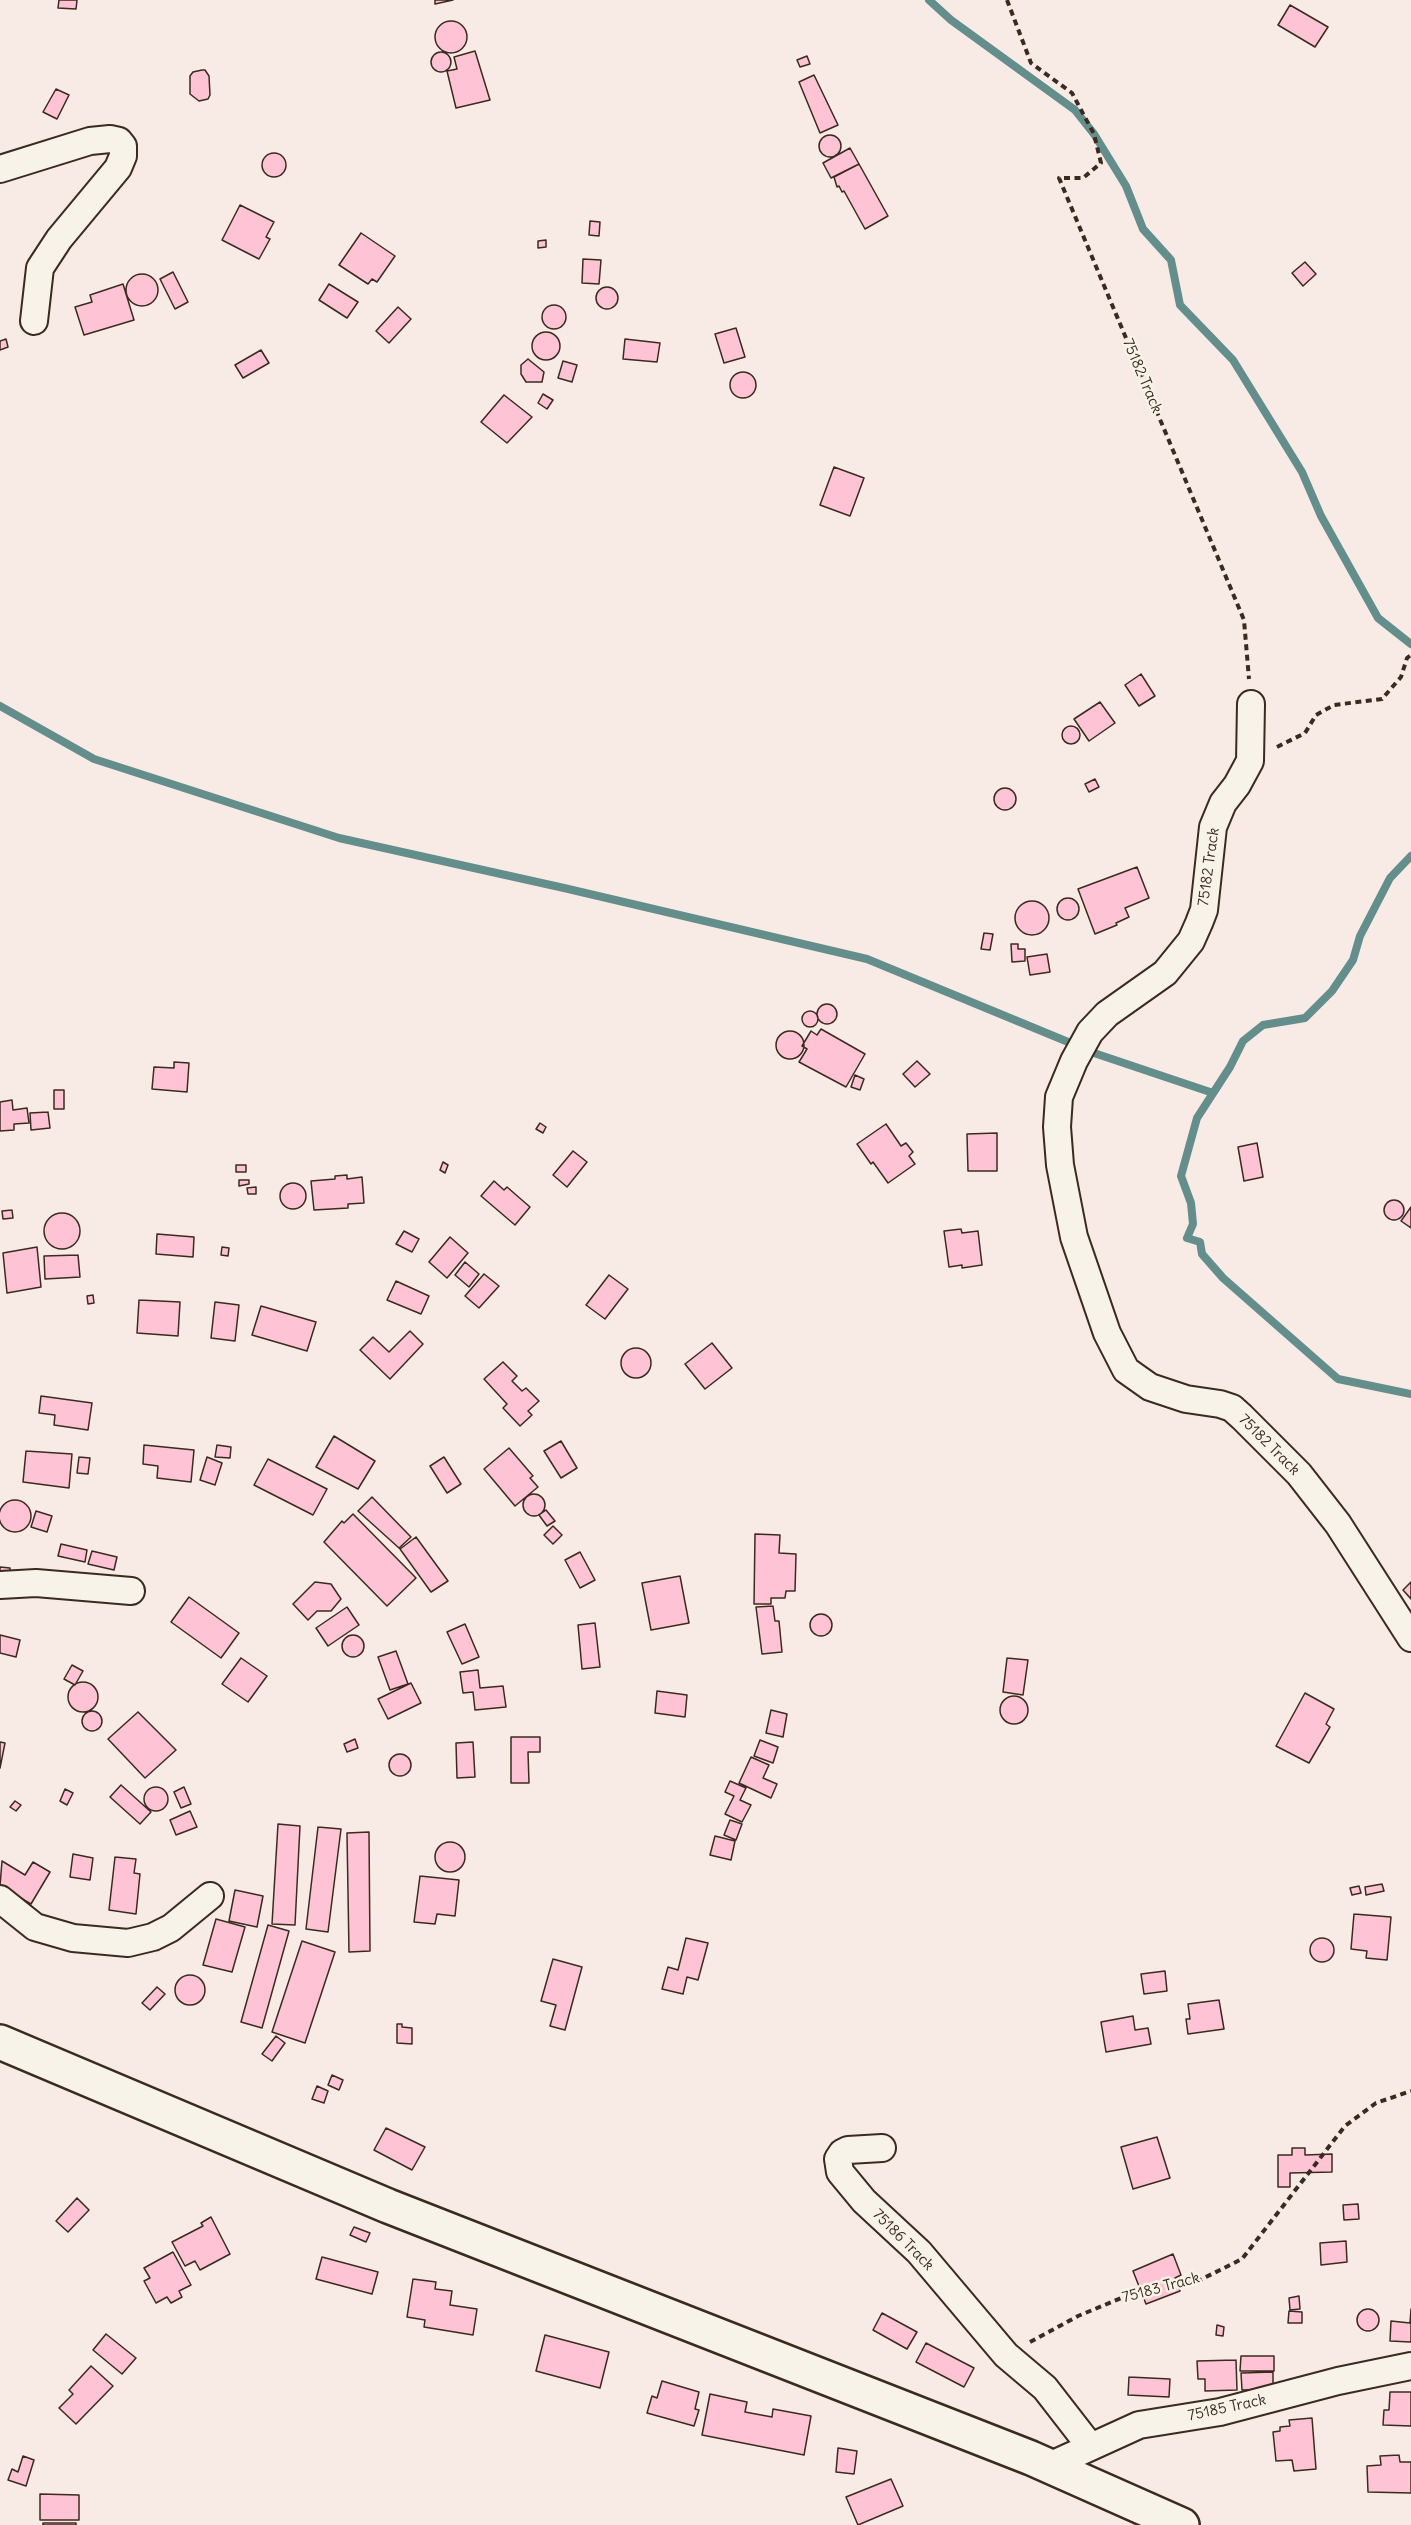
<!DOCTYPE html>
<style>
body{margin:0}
canvas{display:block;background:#f8eae4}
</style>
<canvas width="1411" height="2525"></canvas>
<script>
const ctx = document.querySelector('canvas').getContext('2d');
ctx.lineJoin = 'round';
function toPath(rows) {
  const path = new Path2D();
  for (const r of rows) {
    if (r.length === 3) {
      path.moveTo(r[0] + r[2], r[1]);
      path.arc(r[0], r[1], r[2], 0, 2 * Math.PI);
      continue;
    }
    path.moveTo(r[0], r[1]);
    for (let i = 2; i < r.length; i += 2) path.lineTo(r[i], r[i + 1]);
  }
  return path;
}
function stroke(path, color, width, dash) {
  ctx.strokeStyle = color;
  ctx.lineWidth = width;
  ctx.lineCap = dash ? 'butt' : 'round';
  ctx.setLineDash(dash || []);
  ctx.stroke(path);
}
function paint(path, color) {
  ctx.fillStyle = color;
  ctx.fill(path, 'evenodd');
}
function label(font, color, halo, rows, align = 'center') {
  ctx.font = font + ' Delius,sans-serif';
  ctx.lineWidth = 5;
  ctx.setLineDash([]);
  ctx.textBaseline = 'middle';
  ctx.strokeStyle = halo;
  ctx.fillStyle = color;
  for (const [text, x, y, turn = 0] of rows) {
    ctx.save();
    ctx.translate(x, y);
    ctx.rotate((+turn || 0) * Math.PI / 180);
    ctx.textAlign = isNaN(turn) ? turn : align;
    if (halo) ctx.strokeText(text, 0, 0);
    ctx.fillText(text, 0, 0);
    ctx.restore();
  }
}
stroke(toPath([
 [929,0,951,20,1075,110,1094,134,1126,186,1143,229,1171,260,1180,305,1233,360,1302,472,1321,516,1378,618,1411,644],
 [0,706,94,759,339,838,564,888,867,959,1073,1044],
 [1411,856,1390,878,1360,936,1353,960,1332,991,1305,1018,1263,1025,1243,1041,1230,1067,1197,1118,1181,1176,1191,1203,1193,1224,1187,1238,1200,1242,1202,1254,1223,1278,1338,1379,1411,1394],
 [1091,1052,1213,1093]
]), '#638e8c', 8);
const building = toPath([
 [59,0,77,0,76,9,58,8,59,0],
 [435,0,453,0,435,4,435,0],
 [1290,5,1328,27,1315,47,1278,25,1290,5],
 [451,37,16],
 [475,51,490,100,456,108,447,71,457,69,454,57,475,51],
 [441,62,10],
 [807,56,810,64,800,67,797,60,807,56],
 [202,70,205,70,209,76,210,95,208,99,199,101,190,94,190,76,193,72,202,70],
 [814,75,838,125,820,133,799,82,814,75],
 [56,89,69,95,57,119,43,112,56,89],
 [830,146,11],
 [850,148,859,164,831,178,823,163,850,148],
 [274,165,12],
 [859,164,888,216,865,229,844,191,842,192,839,186,837,187,834,177,859,164],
 [240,205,274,222,266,237,270,239,259,259,222,240,240,205],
 [590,221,600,222,599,236,589,235,590,221],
 [361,233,395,256,377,282,372,279,368,284,339,265,361,233],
 [546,240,546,247,538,248,538,241,546,240],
 [583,259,601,260,599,284,582,283,583,259],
 [1305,262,1316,274,1303,286,1292,273,1305,262],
 [173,272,188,302,175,309,160,279,173,272],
 [142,290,16],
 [123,284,134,320,84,335,75,307,92,302,90,295,123,284],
 [329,284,358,302,347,318,319,300,329,284],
 [607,298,11],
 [554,317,12],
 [398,307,411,319,389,343,376,331,398,307],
 [736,328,745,357,724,363,715,334,736,328],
 [546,346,14],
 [6,339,8,347,0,350,0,341,6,339],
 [625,339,660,343,657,362,623,359,625,339],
 [261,350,269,363,243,378,235,365,261,350],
 [528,359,544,372,542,382,526,382,521,374,521,365,528,359],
 [563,361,577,365,572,382,558,378,563,361],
 [743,385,13],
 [543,394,553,400,547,409,538,403,543,394],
 [504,395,532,417,507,443,481,422,504,395],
 [834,467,864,478,850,516,820,505,834,467],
 [1141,674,1155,696,1139,706,1125,685,1141,674],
 [1100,702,1115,723,1089,741,1074,719,1100,702],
 [1071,735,9],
 [1095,779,1099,787,1089,792,1085,784,1095,779],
 [1005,799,11],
 [1137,867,1149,898,1125,908,1129,917,1116,923,1117,925,1095,934,1078,889,1137,867],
 [1068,909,11],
 [1032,918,17],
 [984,933,993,934,990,950,981,949,984,933],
 [1011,944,1018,944,1018,949,1025,949,1025,961,1012,962,1011,944],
 [1047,954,1050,972,1030,975,1027,957,1047,954],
 [827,1014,10],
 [810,1019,8],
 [821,1029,865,1054,846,1087,799,1062,807,1049,802,1046,811,1031,817,1035,821,1029],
 [790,1045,14],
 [917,1061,930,1074,915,1087,903,1074,917,1061],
 [174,1062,189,1063,187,1092,152,1089,154,1067,174,1068,174,1062],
 [855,1075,864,1079,860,1090,851,1087,855,1075],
 [54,1090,64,1090,64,1109,54,1109,54,1090],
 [12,1100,13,1110,27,1108,29,1123,14,1124,14,1130,0,1131,0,1102,12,1100],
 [48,1112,50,1128,31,1130,30,1113,48,1112],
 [540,1123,546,1127,543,1133,536,1129,540,1123],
 [886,1124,901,1146,906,1143,913,1152,909,1156,915,1164,888,1183,873,1162,871,1164,857,1144,886,1124],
 [997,1133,997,1171,968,1171,967,1134,997,1133],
 [1257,1143,1263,1177,1244,1181,1238,1147,1257,1143],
 [573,1151,587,1162,567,1187,553,1175,573,1151],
 [443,1162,448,1165,445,1173,440,1170,443,1162],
 [236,1165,246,1165,246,1172,236,1172,236,1165],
 [347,1175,347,1179,362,1177,364,1203,348,1204,348,1208,314,1210,311,1181,335,1179,335,1176,347,1175],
 [239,1180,249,1180,249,1184,239,1186,239,1180],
 [494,1181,504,1190,507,1187,530,1207,515,1225,481,1196,494,1181],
 [293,1196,13],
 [256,1187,256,1194,248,1194,247,1188,256,1187],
 [1394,1210,10],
 [1411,1207,1411,1228,1401,1221,1411,1207],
 [12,1210,13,1218,3,1219,2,1211,12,1210],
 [62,1231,18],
 [961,1229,962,1233,978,1231,982,1265,962,1268,962,1265,949,1267,944,1231,961,1229],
 [404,1231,419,1239,412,1252,396,1244,404,1231],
 [157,1234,194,1237,193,1257,156,1254,157,1234],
 [450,1237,468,1253,447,1278,429,1262,450,1237],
 [37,1247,41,1287,7,1293,3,1253,37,1247],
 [222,1247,229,1248,228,1256,221,1255,222,1247],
 [78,1255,80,1277,45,1279,44,1256,78,1255],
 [465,1262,479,1274,469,1287,455,1275,465,1262],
 [484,1274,499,1286,479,1308,465,1296,484,1274],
 [609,1275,628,1289,605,1319,586,1305,609,1275],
 [396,1281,429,1296,421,1314,387,1300,396,1281],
 [93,1295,94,1303,88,1304,87,1296,93,1295],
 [139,1300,180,1302,178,1336,137,1333,139,1300],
 [215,1302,239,1305,235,1341,211,1338,215,1302],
 [261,1306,316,1322,307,1351,252,1335,261,1306],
 [410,1331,423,1344,390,1379,360,1350,373,1337,389,1352,410,1331],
 [712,1343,732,1368,705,1389,685,1364,712,1343],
 [636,1363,15],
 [503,1362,517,1376,512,1381,522,1391,526,1388,539,1401,528,1411,532,1415,520,1426,503,1408,507,1404,484,1379,503,1362],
 [41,1396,92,1403,88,1430,54,1425,55,1415,39,1413,41,1396],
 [334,1436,375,1461,358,1489,316,1467,334,1436],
 [561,1441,577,1468,561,1478,544,1451,561,1441],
 [144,1445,194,1450,191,1482,157,1478,158,1466,143,1464,144,1445],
 [217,1445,231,1447,230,1458,215,1457,217,1445],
 [509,1448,533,1476,530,1478,538,1487,515,1506,484,1469,509,1448],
 [26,1451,72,1454,69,1488,23,1482,26,1451],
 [79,1457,90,1458,88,1474,77,1473,79,1457],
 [207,1457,222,1463,215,1485,200,1480,207,1457],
 [444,1457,461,1484,447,1493,430,1466,444,1457],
 [268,1459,327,1489,313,1515,254,1485,268,1459],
 [534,1505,11],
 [372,1497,411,1537,399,1548,358,1511,372,1497],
 [15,1516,16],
 [546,1510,555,1521,547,1526,539,1515,546,1510],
 [36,1511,52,1516,47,1532,31,1527,36,1511],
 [353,1514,416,1578,387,1606,324,1542,342,1521,344,1523,353,1514],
 [553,1526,562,1535,553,1544,544,1535,553,1526],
 [755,1534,780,1535,779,1553,796,1554,795,1591,786,1591,785,1598,771,1598,771,1604,754,1604,755,1534],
 [416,1537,448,1581,431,1592,400,1549,416,1537],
 [61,1544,87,1550,85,1562,58,1556,61,1544],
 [92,1551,117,1557,114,1570,88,1564,92,1551],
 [580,1552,595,1580,580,1588,565,1560,580,1552],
 [0,1567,10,1568,10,1577,0,1577,0,1567],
 [680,1576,689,1623,651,1630,642,1583,680,1576],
 [315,1582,331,1584,341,1599,331,1611,317,1611,308,1620,293,1604,315,1582],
 [1411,1582,1411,1599,1403,1590,1411,1582],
 [189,1597,239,1633,221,1658,171,1622,189,1597],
 [773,1606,775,1621,779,1621,782,1652,762,1654,756,1607,773,1606],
 [347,1607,359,1625,328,1646,316,1628,347,1607],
 [821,1625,11],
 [595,1623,600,1667,582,1669,578,1625,595,1623],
 [465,1624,479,1657,462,1664,447,1632,465,1624],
 [353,1646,11],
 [0,1635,20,1640,16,1657,0,1653,0,1635],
 [396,1651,408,1684,390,1690,378,1657,396,1651],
 [241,1658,267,1676,248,1702,222,1684,241,1658],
 [1007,1658,1028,1660,1023,1695,1003,1692,1007,1658],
 [72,1665,83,1671,75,1685,64,1679,72,1665],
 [478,1670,480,1688,503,1686,506,1707,475,1710,473,1692,463,1693,460,1672,478,1670],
 [83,1697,15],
 [411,1683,421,1703,388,1719,378,1699,411,1683],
 [657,1691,687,1695,685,1717,655,1713,657,1691],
 [1305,1693,1334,1709,1326,1724,1330,1727,1309,1763,1276,1746,1305,1693],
 [1014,1710,14],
 [771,1710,787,1714,783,1737,766,1733,771,1710],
 [92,1721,10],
 [138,1712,176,1750,145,1778,108,1739,138,1712],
 [511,1737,540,1737,540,1752,528,1752,529,1783,511,1783,511,1737],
 [355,1739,358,1748,347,1752,344,1744,355,1739],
 [760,1740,778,1747,773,1763,754,1756,760,1740],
 [0,1742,5,1743,0,1768,0,1742],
 [473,1742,475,1777,457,1778,456,1743,473,1742],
 [400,1765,11],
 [751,1757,769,1765,763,1778,777,1784,771,1798,739,1783,751,1757],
 [730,1781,746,1788,740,1800,751,1805,742,1822,725,1814,734,1796,725,1792,730,1781],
 [121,1785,151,1812,140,1824,110,1797,121,1785],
 [184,1787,191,1804,181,1808,174,1792,184,1787],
 [156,1799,12],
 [65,1789,73,1793,67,1805,60,1801,65,1789],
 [15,1801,21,1805,16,1811,10,1807,15,1801],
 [190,1811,197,1827,176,1835,170,1820,190,1811],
 [730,1820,742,1824,736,1840,724,1835,730,1820],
 [278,1824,300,1826,295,1925,272,1924,278,1824],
 [318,1827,341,1829,328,1932,306,1929,318,1827],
 [369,1832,370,1951,349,1952,347,1833,369,1832],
 [715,1836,735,1841,731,1860,710,1855,715,1836],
 [450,1857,15],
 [73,1854,93,1858,90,1880,70,1877,73,1854],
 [115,1857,136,1859,134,1873,140,1874,136,1914,109,1910,115,1857],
 [2,1861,25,1875,33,1862,50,1872,31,1904,0,1886,2,1861],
 [420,1876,459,1880,455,1916,437,1914,435,1924,414,1922,420,1876],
 [1382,1884,1384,1891,1366,1895,1365,1887,1382,1884],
 [1359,1886,1361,1893,1352,1895,1350,1888,1359,1886],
 [235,1890,263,1896,257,1927,229,1921,235,1890],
 [1354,1914,1391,1917,1387,1960,1366,1958,1367,1951,1351,1949,1354,1914],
 [216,1919,245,1927,232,1972,203,1965,216,1919],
 [268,1925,289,1931,262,2028,241,2022,268,1925],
 [686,1938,708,1943,698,1980,687,1977,683,1994,662,1989,668,1967,678,1970,686,1938],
 [1322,1950,12],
 [302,1941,335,1952,305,2043,272,2032,302,1941],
 [553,1959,582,1967,565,2030,550,2026,556,2005,541,2001,553,1959],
 [1165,1971,1167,1991,1144,1994,1141,1974,1165,1971],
 [190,1990,15],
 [157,1987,165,1994,150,2010,142,2003,157,1987],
 [1219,2000,1224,2029,1188,2034,1186,2019,1190,2019,1188,2004,1219,2000],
 [1133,2016,1135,2030,1148,2028,1151,2044,1106,2052,1101,2022,1133,2016],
 [397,2024,402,2024,402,2027,412,2028,412,2044,397,2043,397,2024],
 [276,2036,285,2043,272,2061,262,2054,276,2036],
 [332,2075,343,2080,339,2090,328,2085,332,2075],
 [317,2086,328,2091,324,2103,312,2099,317,2086],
 [386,2128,425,2147,412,2170,374,2150,386,2128],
 [1157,2137,1170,2178,1133,2189,1121,2147,1157,2137],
 [1292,2148,1305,2148,1305,2155,1332,2154,1332,2172,1290,2173,1290,2187,1278,2187,1278,2155,1292,2155,1292,2148],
 [77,2198,89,2210,68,2232,56,2221,77,2198],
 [1358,2204,1359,2219,1344,2220,1343,2205,1358,2204],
 [211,2217,230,2254,200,2270,195,2261,185,2266,172,2242,203,2226,201,2223,211,2217],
 [354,2227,370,2233,366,2242,350,2235,354,2227],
 [1346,2241,1347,2262,1321,2265,1320,2243,1346,2241],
 [173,2252,191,2285,179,2291,182,2297,171,2303,167,2297,156,2303,144,2281,150,2278,144,2268,173,2252],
 [1173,2254,1181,2275,1175,2278,1180,2291,1146,2304,1133,2271,1173,2254],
 [322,2257,378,2272,372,2294,316,2279,322,2257],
 [413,2279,436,2282,435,2289,452,2291,450,2305,477,2309,473,2335,424,2327,425,2320,407,2317,413,2279],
 [1299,2296,1300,2309,1290,2310,1289,2298,1299,2296],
 [1368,2320,11],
 [1411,2309,1411,2342,1390,2341,1391,2321,1410,2323,1411,2309],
 [1289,2311,1302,2312,1302,2323,1288,2323,1289,2311],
 [882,2313,917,2332,907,2349,873,2330,882,2313],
 [1217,2325,1224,2327,1223,2336,1216,2335,1217,2325],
 [106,2334,136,2358,122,2374,93,2350,106,2334],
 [545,2335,609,2352,600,2388,536,2371,545,2335],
 [926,2343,974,2368,964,2387,916,2362,926,2343],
 [1241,2356,1274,2356,1274,2371,1240,2371,1241,2356],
 [1236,2360,1237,2390,1205,2391,1205,2379,1198,2379,1197,2361,1236,2360],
 [91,2366,113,2386,76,2424,59,2408,73,2394,69,2390,91,2366],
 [1273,2372,1273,2389,1242,2390,1241,2373,1273,2372],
 [1129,2377,1170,2379,1169,2397,1128,2395,1129,2377],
 [662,2381,699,2392,695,2409,699,2410,694,2426,647,2413,652,2396,657,2398,662,2381],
 [1390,2392,1411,2392,1411,2426,1383,2425,1384,2410,1389,2410,1390,2392],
 [710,2394,747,2402,745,2412,772,2417,773,2409,811,2416,804,2455,702,2435,710,2394],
 [1312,2418,1316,2469,1294,2471,1292,2460,1276,2461,1273,2432,1280,2431,1280,2427,1290,2426,1289,2420,1312,2418],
 [838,2448,857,2451,854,2474,836,2472,838,2448],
 [1399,2455,1400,2462,1411,2462,1411,2493,1368,2492,1367,2466,1381,2465,1380,2456,1399,2455],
 [23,2456,34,2460,26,2486,8,2480,12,2469,18,2472,23,2456],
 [891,2479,903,2506,858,2525,846,2497,891,2479],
 [40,2494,79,2495,79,2520,40,2520,40,2494],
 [43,2523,76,2523,76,2525,43,2525,43,2523]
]);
paint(building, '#fec4d6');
stroke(building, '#3b2a1e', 1.5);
const street = toPath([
 [0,169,90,141,110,139,119,141,123,146,123,156,118,168,59,239,40,268,34,321],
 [1251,704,1250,761,1237,785,1223,803,1213,827,1204,910,1199,923,1191,941,1165,973,1107,1014,1090,1032,1074,1061,1059,1097,1057,1127,1060,1165,1074,1237,1107,1333,1126,1370,1150,1387,1186,1399,1220,1404,1232,1408,1242,1417,1299,1474,1338,1524,1411,1638],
 [0,1585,36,1583,131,1591],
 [0,1899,35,1927,73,1938,128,1943,153,1937,171,1928,210,1896],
 [882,2148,848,2150,842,2153,838,2159,840,2172,864,2201,919,2252,1006,2355,1045,2388,1090,2446],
 [1049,2466,1139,2425,1220,2412,1338,2381,1411,2366]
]);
const secondary = toPath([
 [0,2042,388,2206,1031,2458,1182,2525]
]);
stroke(street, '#3b2a1e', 30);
stroke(secondary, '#3b2a1e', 38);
stroke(toPath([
 [1007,0,1031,63,1072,93,1094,134,1101,163,1083,178,1059,178,1244,620,1249,679],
 [1277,747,1305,733,1316,715,1334,705,1382,699,1401,677,1407,658,1411,655],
 [1030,2342,1078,2316,1131,2294,1198,2281,1242,2259,1345,2126,1376,2103,1411,2091]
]), '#3b2a1e', 4, [6, 4.5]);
stroke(street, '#f7f3e8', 26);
stroke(secondary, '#f7f3e8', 33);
label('15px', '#3b2a1e', '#f7f3e8', [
 ["75182 Track",1142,376,67],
 ["75182 Track",1209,867,-82],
 ["75182 Track",1269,1445,45],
 ["75186 Track",903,2240,45],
 ["75183 Track",1161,2288,-15],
 ["75185 Track",1227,2408,-12]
]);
</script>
